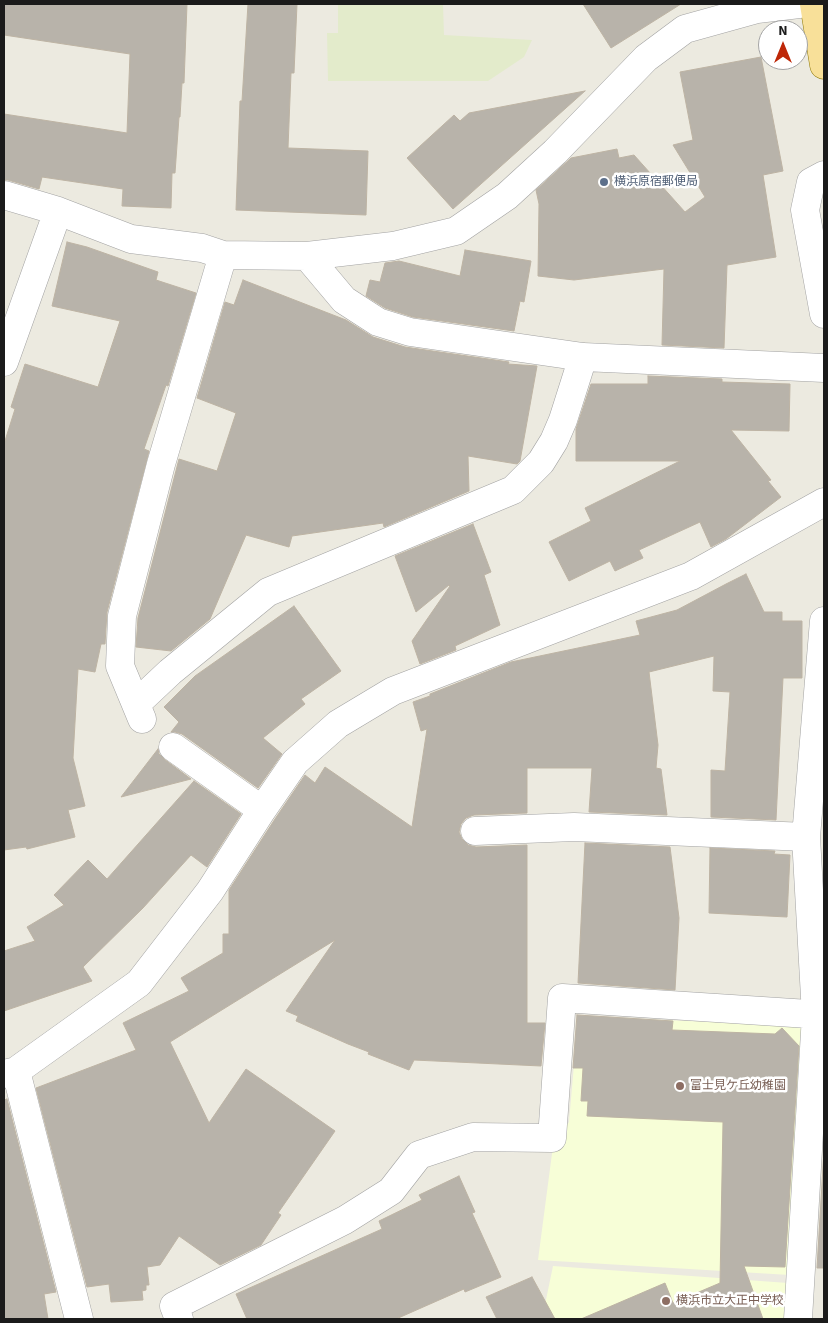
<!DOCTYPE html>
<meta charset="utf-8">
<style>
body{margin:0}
#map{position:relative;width:828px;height:1323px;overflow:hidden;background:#eceae0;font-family:"Source Sans 3",sans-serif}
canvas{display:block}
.frame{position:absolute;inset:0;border:5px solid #1b1b1b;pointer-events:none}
.north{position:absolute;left:758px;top:20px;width:50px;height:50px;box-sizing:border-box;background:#fff;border:1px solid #a4a4a4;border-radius:50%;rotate:0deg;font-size:14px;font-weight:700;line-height:20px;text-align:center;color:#1b1b1b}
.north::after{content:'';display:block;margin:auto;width:18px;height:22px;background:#be2707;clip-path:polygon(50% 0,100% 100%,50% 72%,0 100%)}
</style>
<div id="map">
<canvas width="828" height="1323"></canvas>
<div class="frame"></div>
<div class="north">N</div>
</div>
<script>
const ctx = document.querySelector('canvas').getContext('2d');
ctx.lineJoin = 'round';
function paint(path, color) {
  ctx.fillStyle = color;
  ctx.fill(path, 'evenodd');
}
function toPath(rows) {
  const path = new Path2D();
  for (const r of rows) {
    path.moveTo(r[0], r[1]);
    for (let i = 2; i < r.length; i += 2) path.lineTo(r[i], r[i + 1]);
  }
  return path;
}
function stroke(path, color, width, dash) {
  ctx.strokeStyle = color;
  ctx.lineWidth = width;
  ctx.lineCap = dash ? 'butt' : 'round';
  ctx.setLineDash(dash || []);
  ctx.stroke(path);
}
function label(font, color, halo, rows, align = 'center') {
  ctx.font = font + ' "Source Sans 3","Noto Sans JP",sans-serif';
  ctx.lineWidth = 5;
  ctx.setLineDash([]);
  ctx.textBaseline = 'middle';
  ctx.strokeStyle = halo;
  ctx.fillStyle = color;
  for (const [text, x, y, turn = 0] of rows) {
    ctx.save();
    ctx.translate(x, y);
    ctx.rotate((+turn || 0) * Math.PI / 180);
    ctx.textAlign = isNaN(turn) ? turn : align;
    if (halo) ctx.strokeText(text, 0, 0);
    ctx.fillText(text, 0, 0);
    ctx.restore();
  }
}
paint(toPath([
 [592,1017,805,1026,790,1275,538,1260,553,1146,569,1122,577,1030],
 [553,1266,788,1283,787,1319,542,1319]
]), '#f7fed7');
paint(toPath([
 [338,4,443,4,444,35,532,40,524,57,488,81,328,81,327,33,338,33]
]), '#e3ebcb');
const building = toPath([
 [4,4,187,4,184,83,182,83,180,117,179,117,175,173,172,173,171,208,122,206,123,189,42,177,39,189,8,180,4,180,4,114,127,133,130,54,4,35,4,4],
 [248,4,297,4,294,73,291,73,288,148,368,151,366,215,236,210,240,101,242,101,248,4],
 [583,4,681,4,611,48,583,4],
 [761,57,783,171,763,175,776,257,727,265,724,348,662,345,664,269,574,280,538,276,539,204,536,190,571,158,617,149,619,158,634,155,685,212,705,197,673,145,693,140,680,72,761,57],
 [585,91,453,209,407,158,454,115,460,121,469,113,585,91],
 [67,242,87,247,158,272,156,280,196,293,168,386,166,385,144,449,149,451,107,612,105,644,101,644,95,672,78,669,73,758,85,806,68,810,75,837,27,849,26,847,4,850,4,444,15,409,11,407,25,364,98,387,120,321,52,306,67,242],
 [465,250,531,261,524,302,520,301,514,331,413,317,385,308,366,296,370,280,380,282,385,263,399,261,460,276,465,250],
 [243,280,346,320,373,337,405,347,509,362,508,364,537,366,520,461,517,464,468,456,469,491,384,527,383,523,292,536,289,547,246,535,210,619,171,651,136,647,138,618,179,459,217,471,236,413,197,398,225,302,234,305,243,280],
 [648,376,722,379,722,382,790,384,789,431,731,430,771,480,768,481,781,497,726,539,711,547,700,522,639,550,643,558,615,571,610,561,569,581,549,542,591,521,585,508,680,461,576,461,576,429,591,384,648,384,648,376],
 [473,524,491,572,484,575,500,625,455,646,456,650,420,664,412,641,450,586,449,585,416,612,395,556,473,524],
 [746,574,764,612,782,612,782,621,802,621,802,678,783,678,776,820,711,817,711,770,725,771,730,692,713,691,714,656,649,672,658,745,656,768,661,769,667,815,589,812,592,768,527,768,527,813,474,815,466,818,461,824,459,832,462,839,468,845,476,847,527,845,527,1023,545,1023,541,1066,414,1060,409,1070,368,1054,369,1052,348,1044,296,1021,298,1016,286,1011,335,940,170,1042,209,1123,246,1069,335,1131,278,1213,281,1215,261,1245,220,1265,179,1236,160,1265,147,1267,149,1285,146,1285,146,1290,142,1291,143,1300,111,1302,109,1284,87,1287,36,1088,136,1050,123,1023,189,991,181,978,223,953,223,934,229,934,229,890,275,819,305,775,315,783,325,767,412,827,427,729,421,731,413,702,430,696,430,694,511,662,640,635,636,621,677,610,726,584,746,574],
 [294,606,341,671,301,699,305,704,263,738,282,754,258,788,182,734,175,732,171,732,179,722,164,707,195,676,294,606],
 [158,749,159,754,164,759,191,779,121,797,158,749],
 [194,781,241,814,207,867,191,855,143,908,83,967,92,981,4,1011,4,951,35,941,27,927,64,905,54,895,88,860,107,879,194,781],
 [585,843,670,847,679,918,675,990,578,983,585,843],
 [710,848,775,851,774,854,790,855,787,917,709,913,710,848],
 [577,1015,673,1021,672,1030,775,1034,782,1028,799,1046,785,1267,744,1266,763,1319,581,1319,665,1283,673,1303,720,1283,723,1122,587,1116,588,1101,581,1101,583,1068,573,1068,577,1015],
 [7,1099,56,1292,44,1294,48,1319,4,1319,4,1100,7,1099],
 [824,1150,824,1268,817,1268,824,1150],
 [459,1176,475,1212,472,1213,501,1277,465,1292,464,1289,396,1319,247,1319,236,1294,382,1229,379,1221,422,1200,419,1195,459,1176],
 [532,1277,555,1319,497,1319,486,1297,532,1277]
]);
paint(building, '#b8b3aa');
stroke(building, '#bdb3a3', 1);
const street = toPath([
 [824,175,811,182,805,210,824,314],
 [4,195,58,211,131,239,202,248,223,255,307,256,393,246,456,231,507,196,555,152,646,58,685,29,757,9,799,4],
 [307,256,344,300,378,322,410,332,583,357,824,368],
 [4,362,58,211],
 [136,704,170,672,268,592,513,490,541,462,554,441,563,420,583,357],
 [142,719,120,666,122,616,161,464,223,255],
 [173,747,262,810],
 [475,831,574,827,806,837],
 [16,1071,79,1319],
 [4,1074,16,1071,139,983,210,891,262,810,295,762,338,724,393,691,691,576,824,502],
 [179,1319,174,1306,345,1220,391,1191,419,1155,473,1137,552,1138,562,998,824,1015],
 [798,1319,816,1015,806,837,824,621]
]);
const primary = toPath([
 [814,4,824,65]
]);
stroke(street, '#a2a2a2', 29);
stroke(primary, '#8c7705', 29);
stroke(street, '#fff', 28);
stroke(primary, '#f8e099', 28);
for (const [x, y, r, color] of [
 [604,182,5,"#5c6f8a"],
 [680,1086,5,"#8d6e63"],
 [666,1301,5,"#8d6e63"]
]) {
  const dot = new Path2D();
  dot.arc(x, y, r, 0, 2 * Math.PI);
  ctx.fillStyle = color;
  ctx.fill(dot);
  stroke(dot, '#fff', 2);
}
label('12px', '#4e5e75', '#fff', [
 ["横浜原宿郵便局",614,182]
], 'left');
label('12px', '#785e54', '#fff', [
 ["富士見ケ丘幼稚園",690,1086],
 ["横浜市立大正中学校",676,1301]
], 'left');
</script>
